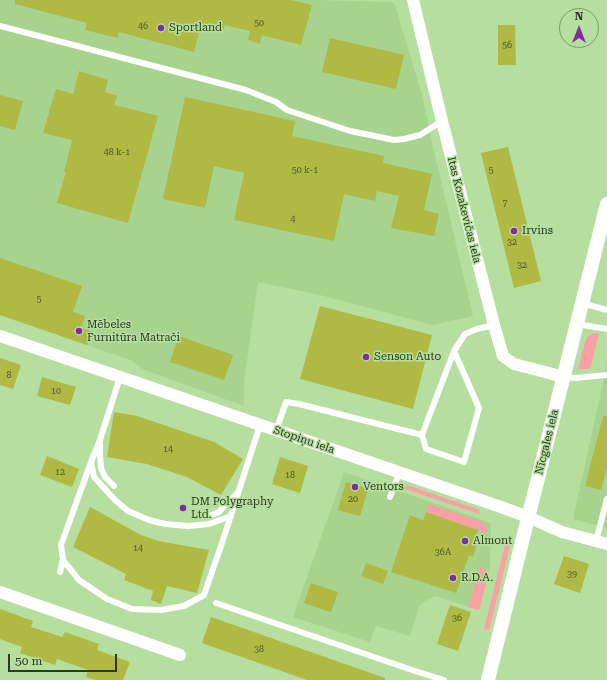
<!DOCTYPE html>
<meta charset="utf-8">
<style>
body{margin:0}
#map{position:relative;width:607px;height:680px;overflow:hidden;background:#b6de9e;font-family:"Roboto Serif",serif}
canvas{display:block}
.north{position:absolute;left:559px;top:8px;width:40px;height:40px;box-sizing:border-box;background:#b6de9e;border:1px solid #7e9c6c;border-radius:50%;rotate:0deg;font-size:11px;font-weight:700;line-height:16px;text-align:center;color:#2a3a21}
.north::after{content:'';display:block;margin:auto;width:14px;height:18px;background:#7e2e9f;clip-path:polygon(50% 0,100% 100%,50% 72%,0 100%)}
.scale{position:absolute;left:8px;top:654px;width:109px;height:18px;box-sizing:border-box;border:2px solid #2a3a21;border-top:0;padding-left:5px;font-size:12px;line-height:14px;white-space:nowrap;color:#2a3a21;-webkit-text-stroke:3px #b6de9e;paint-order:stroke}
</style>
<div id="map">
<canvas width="607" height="680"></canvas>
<div class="north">N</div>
<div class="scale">50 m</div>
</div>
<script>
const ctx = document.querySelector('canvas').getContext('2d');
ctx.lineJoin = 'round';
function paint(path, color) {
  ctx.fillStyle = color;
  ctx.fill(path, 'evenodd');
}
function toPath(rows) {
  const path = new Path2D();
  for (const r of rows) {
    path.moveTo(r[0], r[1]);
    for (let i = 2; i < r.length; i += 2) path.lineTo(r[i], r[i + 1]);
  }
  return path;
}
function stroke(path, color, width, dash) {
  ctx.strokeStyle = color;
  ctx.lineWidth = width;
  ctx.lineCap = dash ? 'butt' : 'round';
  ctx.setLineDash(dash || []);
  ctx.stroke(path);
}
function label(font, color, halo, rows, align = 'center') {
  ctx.font = font + ' "Roboto Serif",serif';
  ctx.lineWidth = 3;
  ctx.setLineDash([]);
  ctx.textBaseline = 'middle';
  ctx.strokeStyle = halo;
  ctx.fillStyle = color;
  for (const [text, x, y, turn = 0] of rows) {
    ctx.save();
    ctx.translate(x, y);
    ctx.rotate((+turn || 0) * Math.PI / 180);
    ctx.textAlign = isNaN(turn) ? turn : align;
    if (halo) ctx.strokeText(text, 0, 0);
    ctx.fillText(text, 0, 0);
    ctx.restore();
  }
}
paint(toPath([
 [0,0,313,0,394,2,422,95,433,147,473,316,433,325,320,295,258,282,244,382,244,406,142,369,133,361,0,315],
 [607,365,607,528,573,519],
 [344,472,491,523,490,565,479,610,435,596,420,604,410,636,376,626,370,642,293,617]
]), '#a7d38e');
paint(toPath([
 [599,333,590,369,578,369,585,342,587,337,592,334],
 [407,485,480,510,479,514,405,489],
 [429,504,482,522,488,529,486,533,426,512],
 [505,545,510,546,489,630,484,629],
 [481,565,488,576,479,610,468,607]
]), '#fb9fa7');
paint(toPath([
 [15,0,291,0,312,5,301,45,262,35,260,44,248,40,250,31,225,25,223,31,201,25,194,52,119,32,118,38,85,30,87,23,15,4],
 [498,25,515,25,516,65,498,65],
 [330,38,404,55,396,89,322,72],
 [79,71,108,80,105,92,117,96,114,105,158,116,128,223,57,203,66,172,64,172,72,140,43,133,56,89,73,94],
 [0,95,23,101,15,130,0,126],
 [185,97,295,121,292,136,384,156,383,163,432,174,424,210,439,214,434,236,391,228,399,196,377,191,375,201,344,194,334,241,234,220,244,173,214,166,205,208,163,199],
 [508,147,541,281,514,288,481,153],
 [0,258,82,286,73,312,85,316,81,328,92,331,87,345,0,315],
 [320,306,432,335,413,409,300,379],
 [179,336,233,355,224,380,170,362],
 [0,358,21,365,13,389,0,385],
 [42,377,76,387,70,405,37,396],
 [114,412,137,416,214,442,243,459,221,495,187,477,147,464,107,457],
 [603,416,607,416,607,467,601,490,585,486],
 [47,456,79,469,72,487,40,475],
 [280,457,308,466,300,493,272,484],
 [346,482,368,489,360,516,338,510],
 [90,507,139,534,144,536,158,541,209,550,197,593,167,586,161,604,151,600,153,591,124,580,126,574,73,547],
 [426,512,478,530,474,543,477,544,473,557,469,555,456,593,391,572,410,515,423,520],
 [564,556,589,564,580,593,554,584],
 [366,563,388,571,383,584,361,576],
 [311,583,338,592,331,612,304,603],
 [450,605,471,612,458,651,437,644],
 [0,609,33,621,31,627,62,637,65,632,99,644,97,650,130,662,123,680,96,680,86,677,88,670,57,659,55,665,20,653,22,647,0,639],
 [211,617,385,678,385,680,307,680,202,643]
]), '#afb944');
stroke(toPath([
 [0,26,246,90,276,102,287,110,350,131,375,136,394,140,404,139,420,135,442,121],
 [582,303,607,310],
 [577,324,607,329],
 [120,377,100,440,91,462,61,545,63,560,79,580,107,599,132,609,161,610,184,606,204,595,223,540,260,425],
 [564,377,575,378,607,375],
 [276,431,286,402,299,404,422,435,454,351,465,334,477,329,494,325],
 [422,435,426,449,464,462,479,408,454,351],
 [100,444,100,455,101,468,105,477,114,486],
 [91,462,94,477,115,500,128,511,149,520,165,524,188,526,209,524,231,516],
 [390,497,399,473],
 [200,516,209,516,219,512,226,504,238,493],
 [596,541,607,499],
 [60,572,63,560],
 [216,603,415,671,444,680]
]), '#fff', 6);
stroke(toPath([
 [413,0,442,121,494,325,503,356,514,364,564,377],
 [0,336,501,507,528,517,562,532,607,544],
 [0,592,180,655]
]), '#fff', 12);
stroke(toPath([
 [488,680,522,542,607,204]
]), '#fff', 14);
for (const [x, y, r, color] of [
 [161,28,4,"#7e2e9f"],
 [514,231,4,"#7e2e9f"],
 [79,331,4,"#7e2e9f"],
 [366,357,4,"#7e2e9f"],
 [355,487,4,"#7e2e9f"],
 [183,508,4,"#7e2e9f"],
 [465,541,4,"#7e2e9f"],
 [453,578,4,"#7e2e9f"]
]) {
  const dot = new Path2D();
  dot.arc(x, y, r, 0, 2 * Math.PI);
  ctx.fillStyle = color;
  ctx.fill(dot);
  stroke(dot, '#b6de9e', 1.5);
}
label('9px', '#4b5a2a', null, [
 ["50",259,23],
 ["46",143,26],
 ["56",507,45],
 ["48 k-1",117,152],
 ["50 k-1",305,170],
 ["5",491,170],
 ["7",505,203],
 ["4",293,219],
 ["32",512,242],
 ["32",522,265],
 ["5",39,299],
 ["8",9,375],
 ["10",56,391],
 ["14",168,449],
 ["12",60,472],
 ["18",290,475],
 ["20",353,499],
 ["14",138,548],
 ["36A",443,552],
 ["39",572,574],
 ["36",457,618],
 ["38",259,649]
]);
label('11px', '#2a3a21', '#b6de9e', [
 ["Sportland",169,28],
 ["Irvins",522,231],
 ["Mēbeles",87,325],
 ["Furnitūra Matrači",87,338],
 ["Senson Auto",374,357],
 ["Ventors",363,487],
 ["DM Polygraphy",191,502],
 ["Ltd.",191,515],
 ["Almont",473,541],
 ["R.D.A.",461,578]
], 'left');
label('11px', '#2a3a21', '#b6de9e', [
 ["Itas Kozakevičas iela",464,210,76],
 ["Stopiņu iela",304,440,19],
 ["Nīcgales iela",547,442,-76]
]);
</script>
